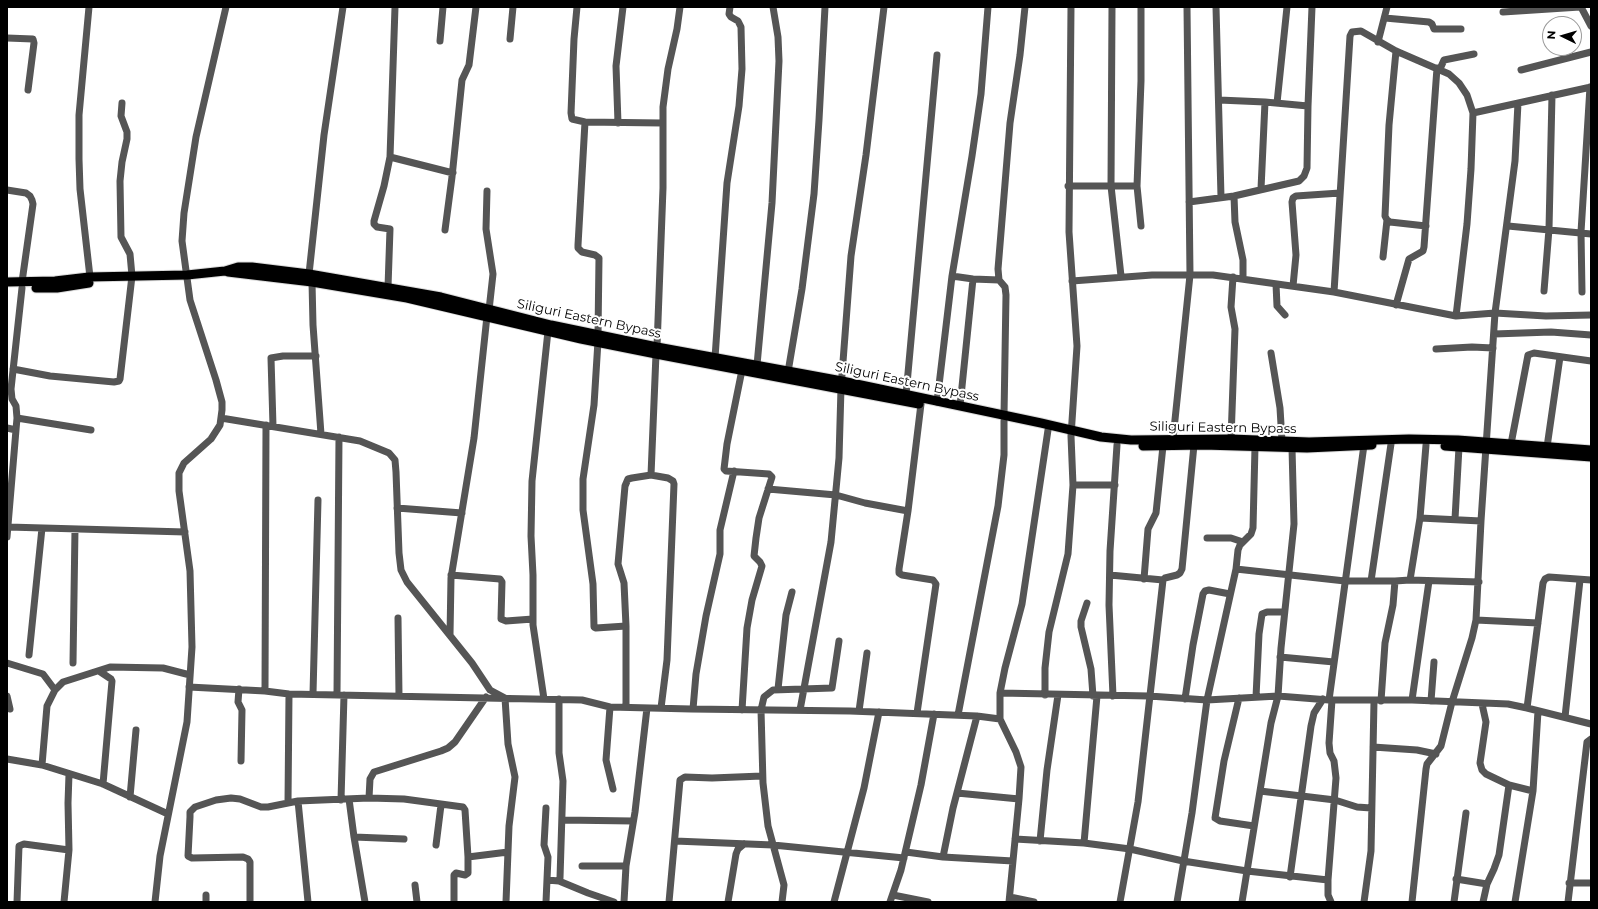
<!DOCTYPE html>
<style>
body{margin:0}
#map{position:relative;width:1598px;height:909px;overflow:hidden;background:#fff;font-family:Montserrat,sans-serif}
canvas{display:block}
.frame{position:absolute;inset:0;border:8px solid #000;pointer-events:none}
.north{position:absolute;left:1542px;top:16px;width:40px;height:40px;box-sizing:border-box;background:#fff;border:1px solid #999;border-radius:50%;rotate:275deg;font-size:11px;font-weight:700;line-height:16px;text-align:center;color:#000}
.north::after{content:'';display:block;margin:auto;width:14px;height:18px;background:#000;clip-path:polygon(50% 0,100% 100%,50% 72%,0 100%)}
</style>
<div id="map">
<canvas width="1598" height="909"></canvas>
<div class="frame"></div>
<div class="north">N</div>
</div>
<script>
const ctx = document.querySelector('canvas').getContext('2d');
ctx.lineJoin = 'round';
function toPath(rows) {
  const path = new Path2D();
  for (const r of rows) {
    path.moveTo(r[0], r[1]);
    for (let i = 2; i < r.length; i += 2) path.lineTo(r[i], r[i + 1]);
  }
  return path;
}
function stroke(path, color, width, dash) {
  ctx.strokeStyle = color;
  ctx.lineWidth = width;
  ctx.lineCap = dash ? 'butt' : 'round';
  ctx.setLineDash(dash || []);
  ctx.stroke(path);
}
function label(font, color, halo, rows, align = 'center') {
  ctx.font = font + ' Montserrat,sans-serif';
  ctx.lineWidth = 4;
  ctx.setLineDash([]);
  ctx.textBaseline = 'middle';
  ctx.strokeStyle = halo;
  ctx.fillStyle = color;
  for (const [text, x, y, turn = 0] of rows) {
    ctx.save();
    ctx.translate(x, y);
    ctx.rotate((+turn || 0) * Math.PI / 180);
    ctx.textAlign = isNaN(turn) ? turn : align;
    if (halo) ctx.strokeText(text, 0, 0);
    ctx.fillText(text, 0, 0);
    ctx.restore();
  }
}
const major = toPath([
 [228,272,312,282,407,298,581,339,656,354,919,404],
 [7,282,55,281,89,277,187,275,225,271,238,267,252,267,309,274,441,297,551,325,657,347,842,381,1041,423,1101,437,1131,440,1231,439,1309,442,1409,439,1458,440,1591,450],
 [36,288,57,288,89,283],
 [1143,446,1203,445,1307,448,1372,445],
 [1445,446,1591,457]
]);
stroke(major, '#dbdbdb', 11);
stroke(toPath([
 [89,7,79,115,79,159,80,189,90,277],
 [577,7,574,39,571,113,572,119,585,122,662,123],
 [1112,7,1111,186,1121,276],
 [1216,7,1221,197],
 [1581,7,1591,26],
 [1503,12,1580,7],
 [1385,18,1429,22,1432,24,1434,29,1461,29],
 [7,38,33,39,34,43,28,90],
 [510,39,513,7],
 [440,41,443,7],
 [1378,42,1387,7],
 [1396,51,1389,125,1385,216,1387,220,1390,222,1426,226],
 [1440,69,1444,60,1474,54],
 [1521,70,1591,52],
 [1219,100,1265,102,1308,106],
 [1277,103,1287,7],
 [585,122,578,245,578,248,582,252,595,255,599,258,598,334],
 [618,123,616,66,623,7],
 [390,157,453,173],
 [1068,186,1137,186],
 [1261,189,1265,102],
 [7,190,26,193,30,196,32,200,33,204,22,282],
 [487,191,486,229,493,274,489,310],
 [1234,196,1235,222,1243,260,1243,279],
 [1189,202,1234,196,1299,181,1304,176,1307,168,1308,106,1312,7],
 [1141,226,1137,186,1141,81,1141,7],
 [1508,226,1591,234],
 [445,230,452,177,462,80,469,65,476,7],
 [1383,257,1387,220],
 [309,274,324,135,343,7],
 [952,276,973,279,999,280],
 [1072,281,1152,275,1213,275,1334,292,1456,316,1495,313,1546,316,1591,315],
 [312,282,313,325,321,434],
 [1276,284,1277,306,1285,315],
 [1293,286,1296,255,1292,202,1293,198,1296,196,1340,193],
 [388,287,390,229,377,227,374,224,374,221,384,186,390,157,395,7],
 [1544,291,1549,229,1552,95],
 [1334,292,1350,36,1352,32,1361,31,1396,51,1449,74,1459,83,1467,95,1473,113,1591,87],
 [1582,292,1581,232,1590,87],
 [1396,305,1409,259,1423,251,1424,247,1437,68],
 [1456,316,1467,224,1471,169,1473,113],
 [1494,334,1551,332,1591,335],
 [598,341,594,405,583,479,583,510,593,584,594,627,596,628,626,626,626,707],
 [657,347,663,188,663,107,668,69,677,29,680,7],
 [1436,349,1472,347,1493,348],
 [1271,353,1280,408,1282,441],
 [656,354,651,475,668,478,673,481,674,484,667,660,661,708],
 [715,358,727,183,739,106,742,69,741,27,738,21,731,17,729,14,730,7],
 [757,365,772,203,779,61,778,37,773,7],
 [13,369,50,376,114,382,119,381,120,379,132,276,130,254,121,237,120,181,122,162,127,139,127,132,121,116,122,103],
 [788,372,802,289,814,194,819,120,825,7],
 [906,395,937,55],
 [937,402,952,276,972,156,981,94,988,7],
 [960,406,973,279],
 [1004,415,1006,295,1005,287,999,280,998,269,1010,123,1020,55,1025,7],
 [17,418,91,430],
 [221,418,360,441,389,453,395,460,396,472,399,553,401,570,407,582,472,663,490,690,505,698,508,744,515,777,509,826,506,902],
 [273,426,271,358,283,356,316,356],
 [7,428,16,430],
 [1173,439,1190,275,1187,7],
 [1231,439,1235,329,1231,307,1233,277],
 [1511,444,1528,355,1534,353,1591,361],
 [1547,447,1560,357],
 [1073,485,1115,485],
 [768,489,836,495,865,503,908,511],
 [397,508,462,513],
 [1420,518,1481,521],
 [1455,519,1459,447],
 [8,527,185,532],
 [7,537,17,418,16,406,12,399,11,389,22,288],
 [1207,538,1231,538,1243,542],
 [1236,569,1345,581,1395,581,1393,605,1385,643,1381,701],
 [451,575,500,579,502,582,501,619,506,621,533,619],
 [1110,575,1163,580,1165,578,1177,575,1180,573,1182,569,1194,445],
 [1144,579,1148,529,1156,513,1163,446],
 [1410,580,1479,582],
 [1371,581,1391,444],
 [1395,581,1410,580,1420,518,1426,445],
 [1087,603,1081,621,1081,627,1091,669,1093,696],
 [398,618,399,696],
 [1476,620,1538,623],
 [626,626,624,583,618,564,625,486,628,479,632,478,651,475],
 [450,635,451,578,474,438,487,316],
 [29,655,42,528],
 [1280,657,1334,662],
 [7,663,43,674,55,690],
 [73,663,75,529],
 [99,671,111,679,112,681,103,784],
 [189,687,265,691,289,694,582,700,610,707,691,709,850,711,977,716,1000,719],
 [239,689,238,702,242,710,241,761],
 [778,689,786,615,792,592],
 [265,691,266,425],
 [1000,693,1149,696,1207,700,1278,696,1329,700,1412,700,1508,704,1527,708,1591,724],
 [313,694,318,500],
 [337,694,339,437],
 [1045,695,1045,668,1049,632,1068,554,1073,485,1071,436,1077,346,1069,232,1071,7],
 [7,696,10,709],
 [1113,696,1109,605,1110,551,1117,445],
 [1256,697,1259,634,1262,614,1267,612,1284,612],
 [1239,698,1224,761,1215,818,1220,821,1254,826],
 [544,699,533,625,533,575,531,536,532,481,548,331],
 [1185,699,1193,645,1203,594,1205,591,1209,590,1230,594],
 [1329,700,1364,445],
 [1412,700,1429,581],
 [1431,701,1434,662],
 [1482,704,1486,722,1480,763,1482,770,1486,774,1509,785,1533,791],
 [610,707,606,760,613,789],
 [1527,708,1543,583,1545,579,1549,577,1591,580],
 [693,709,696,674,706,616,720,554,720,530,734,471],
 [742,710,747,628,752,600,762,566,760,562,754,556,756,538,759,518,772,477,769,474,726,471,724,469,727,444,742,370],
 [800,710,831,542,839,458,841,388,851,256,866,155,884,7],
 [859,711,867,653],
 [917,713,936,584,933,580,902,575,899,573,899,569,908,511,921,404],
 [958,715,998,506,1004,455,1004,421],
 [1565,717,1580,580],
 [1373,747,1417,750,1436,754],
 [7,759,42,765,103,784,168,814],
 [42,765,47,706,55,690,63,682,110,667,163,668,190,675],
 [1260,791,1335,800,1357,807,1371,808],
 [957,793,1019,799],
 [130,797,136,730],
 [369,798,404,799,463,807,465,810,468,857],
 [349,799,354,837,365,902],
 [341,800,344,695],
 [298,801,308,902],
 [288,803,289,694],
 [546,808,544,845,548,857,546,902],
 [562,820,633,821],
 [354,837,404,839],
 [1015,839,1084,843,1097,696],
 [675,841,773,845,904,858],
 [1040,841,1047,770,1058,695],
 [1084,843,1130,849,1183,861,1247,871,1328,880],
 [436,845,441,805],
 [906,852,943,857,1013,861],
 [943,857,953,808,977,716],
 [582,866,626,866],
 [1290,877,1311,726,1314,713,1323,699],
 [1456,879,1487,884],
 [547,880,559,881,560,878,563,781,559,753,559,699],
 [559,881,588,893,614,902],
 [1569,883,1591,883],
 [415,885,417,902],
 [206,895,206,902],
 [893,895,928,902],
 [1010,897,1034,902],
 [17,902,19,846,24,844,69,850],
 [64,902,69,850,68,803,69,774],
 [155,902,160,856,187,722,192,647,190,571,179,491,179,473,184,463,211,439,220,425,222,410,222,402,216,380,190,300,182,241,184,213,196,137,226,7],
 [250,902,250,862,248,859,243,857,192,858,188,856,190,817,190,812,195,807,216,800,231,798,240,799,261,807,268,807,298,801,369,798,370,779,374,772,441,751,448,748,455,742,486,697],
 [454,902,454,875,456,873,465,875,468,873,468,857,508,852],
 [624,902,626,866,635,812,647,708],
 [669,902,680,780,685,777,712,778,762,776],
 [728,902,736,854,738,849,744,844],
 [782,902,784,885,768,826,763,783,761,710,764,697,773,690,832,688,839,641],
 [834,902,864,788,879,712],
 [890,902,901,870,921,785,934,714],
 [1009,902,1019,799,1021,767,1016,752,1000,719,1000,693,1005,668,1022,604,1048,430],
 [1120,902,1138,802,1163,580],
 [1177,902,1192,813,1207,700,1236,569,1238,550,1240,545,1251,534,1253,528,1255,447],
 [1242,902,1271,723,1278,696,1281,648,1294,524,1292,448],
 [1331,902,1328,895,1328,880,1336,778,1334,761,1330,753,1329,743,1332,700],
 [1364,902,1371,851,1374,701],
 [1412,902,1426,769,1427,764,1441,746,1452,702,1472,638,1476,620,1481,521,1495,313,1515,161,1518,103],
 [1454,902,1466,813],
 [1483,902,1487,884,1494,869,1499,855,1509,785],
 [1515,902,1533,791,1538,711],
 [1568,902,1587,742,1591,739]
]), '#555', 7);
stroke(major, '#000', 9);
label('13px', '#000', '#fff', [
 ["Siliguri Eastern Bypass",589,319,12],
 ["Siliguri Eastern Bypass",907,382,12],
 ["Siliguri Eastern Bypass",1223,428,1]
]);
</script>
